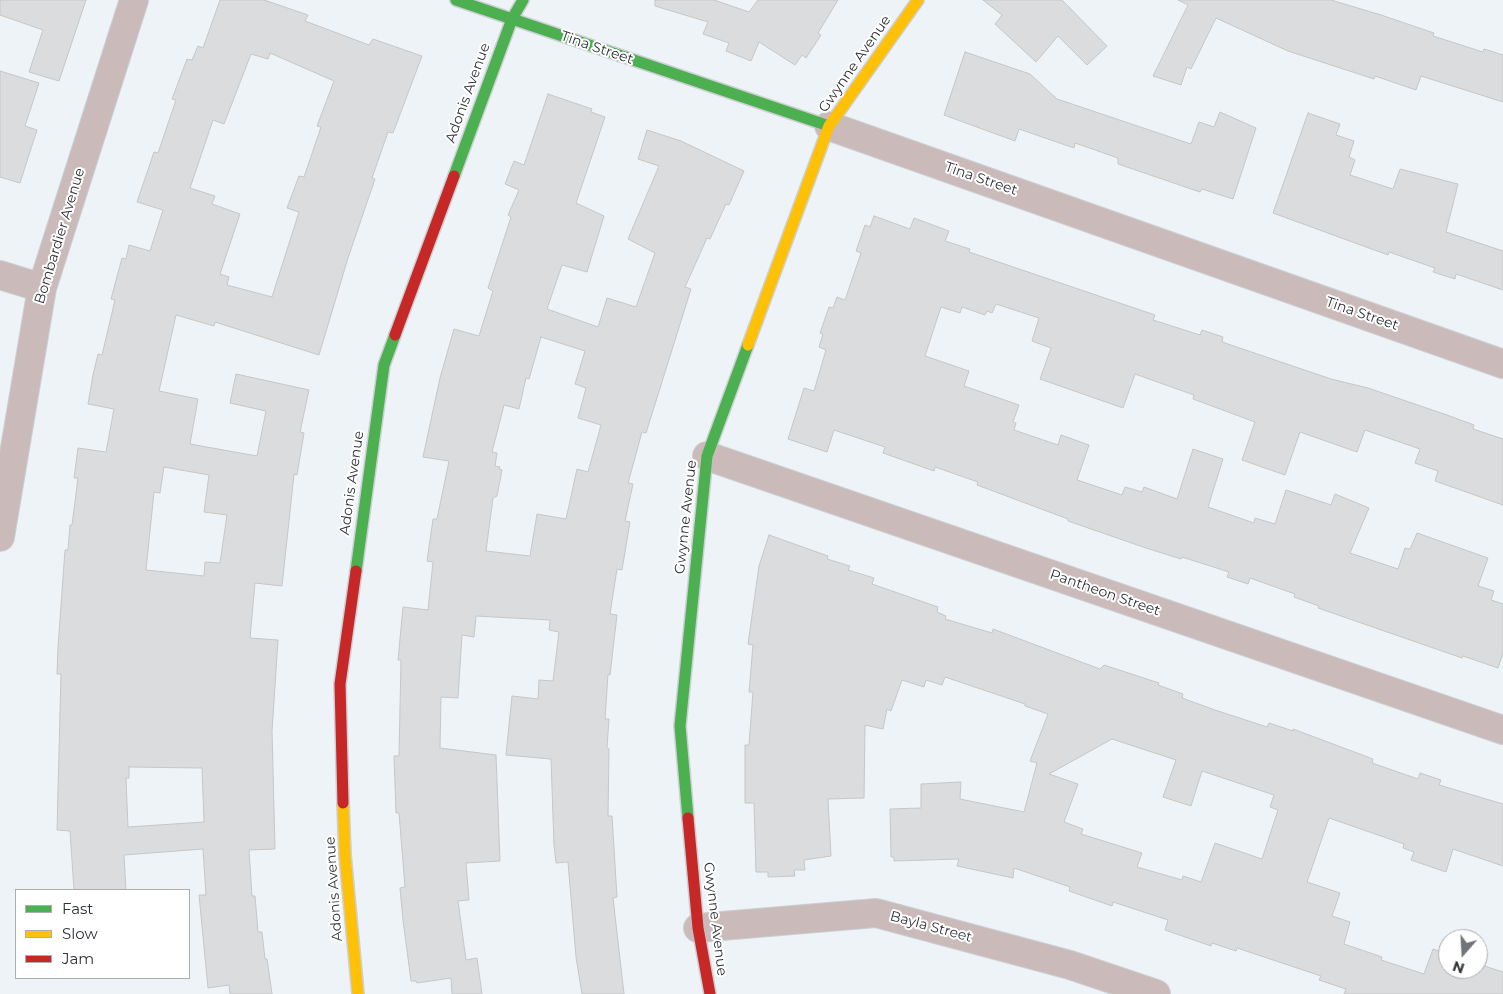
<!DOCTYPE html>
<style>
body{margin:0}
#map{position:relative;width:1503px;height:994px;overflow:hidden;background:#eef3f8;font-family:Montserrat,sans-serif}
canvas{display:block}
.legend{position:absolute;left:15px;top:889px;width:175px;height:90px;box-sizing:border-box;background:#fff;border:1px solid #abadae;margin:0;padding:6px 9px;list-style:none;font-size:15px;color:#2e3135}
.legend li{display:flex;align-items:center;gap:10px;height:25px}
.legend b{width:25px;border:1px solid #abadae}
.north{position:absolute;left:1438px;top:929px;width:50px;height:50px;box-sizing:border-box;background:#fff;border:1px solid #abadae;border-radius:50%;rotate:199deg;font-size:14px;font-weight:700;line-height:20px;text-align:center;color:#2e3135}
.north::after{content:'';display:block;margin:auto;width:18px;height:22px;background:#717579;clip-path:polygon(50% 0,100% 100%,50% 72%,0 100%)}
</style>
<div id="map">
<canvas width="1503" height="994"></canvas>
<ul class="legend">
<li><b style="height:6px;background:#4caf50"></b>Fast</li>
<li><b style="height:6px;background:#ffc107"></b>Slow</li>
<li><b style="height:6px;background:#c62828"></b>Jam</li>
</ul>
<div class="north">N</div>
</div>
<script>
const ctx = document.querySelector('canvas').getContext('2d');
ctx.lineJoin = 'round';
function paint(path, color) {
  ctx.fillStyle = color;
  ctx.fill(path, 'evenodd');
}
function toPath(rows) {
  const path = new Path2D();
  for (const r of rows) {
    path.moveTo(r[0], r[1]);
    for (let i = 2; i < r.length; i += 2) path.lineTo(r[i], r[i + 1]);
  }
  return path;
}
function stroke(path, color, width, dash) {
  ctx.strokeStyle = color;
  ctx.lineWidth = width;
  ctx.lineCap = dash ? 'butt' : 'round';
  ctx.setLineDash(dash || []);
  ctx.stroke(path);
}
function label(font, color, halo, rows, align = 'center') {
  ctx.font = font + ' Montserrat,sans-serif';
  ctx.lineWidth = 4;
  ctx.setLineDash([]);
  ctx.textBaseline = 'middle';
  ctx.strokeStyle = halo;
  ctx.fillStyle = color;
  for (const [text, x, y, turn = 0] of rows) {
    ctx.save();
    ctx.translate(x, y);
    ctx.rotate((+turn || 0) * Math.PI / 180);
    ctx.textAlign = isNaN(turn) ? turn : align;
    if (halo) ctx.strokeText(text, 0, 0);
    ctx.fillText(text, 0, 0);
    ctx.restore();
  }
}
const building = toPath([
 [0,0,86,0,59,81,29,72,43,30,0,15,0,0],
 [220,0,264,0,308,15,305,21,369,45,373,39,422,56,393,133,388,132,372,178,375,179,348,258,319,355,215,322,214,326,176,315,159,391,198,399,190,444,257,456,266,411,230,403,236,374,309,390,300,432,304,433,297,475,294,474,282,586,255,583,250,638,278,640,272,731,275,849,249,850,252,896,255,896,258,932,262,932,265,959,267,959,272,994,230,994,229,985,208,988,199,895,206,895,203,849,124,855,126,890,74,890,70,831,57,830,61,674,57,674,58,647,65,550,68,550,70,525,72,525,78,478,74,478,78,448,106,452,114,409,88,404,93,375,98,354,102,355,115,300,111,299,122,258,126,259,129,245,150,251,163,210,137,202,154,152,158,153,176,100,172,99,187,59,192,60,198,46,203,48,220,0],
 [270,53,334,81,317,126,321,127,304,177,299,176,287,208,299,212,272,297,227,285,229,277,220,274,240,214,212,204,215,196,190,188,213,120,224,124,251,54,268,59,270,53],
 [164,467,209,475,204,512,227,515,220,563,205,562,204,576,146,570,154,492,160,493,164,467],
 [129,767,202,768,204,822,128,827,126,778,129,778,129,767],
 [655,0,714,0,749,12,758,0,838,0,818,33,821,35,806,58,802,55,795,65,759,42,751,61,726,51,729,43,703,34,708,22,655,6,655,0],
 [983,0,1062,0,1107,46,1087,65,1058,36,1036,62,995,24,1002,15,983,0],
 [1178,0,1331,0,1381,15,1434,33,1433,36,1483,52,1484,49,1503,55,1503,102,1421,76,1416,90,1375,76,1374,79,1288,51,1216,18,1191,69,1187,67,1181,85,1153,76,1188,5,1178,0],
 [965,52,1030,74,1057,99,1191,144,1199,122,1214,127,1220,112,1256,128,1233,199,1202,189,1200,192,1118,164,1118,158,1075,143,1074,148,1019,129,1015,141,944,115,965,52],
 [0,71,39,83,25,126,37,130,20,183,0,177,0,71],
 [548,94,592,109,591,112,605,117,576,203,604,216,587,272,562,265,547,309,598,327,607,298,636,307,655,253,628,239,659,166,638,159,647,130,681,141,744,171,729,205,726,204,710,239,707,238,685,287,691,289,646,433,642,432,628,483,633,484,625,521,630,522,622,570,617,569,610,614,617,615,610,675,608,674,605,719,609,719,607,747,609,749,608,816,612,816,617,897,613,898,624,994,582,994,576,957,568,862,556,863,554,845,551,759,506,755,512,696,538,699,539,680,553,681,559,632,549,630,550,620,476,616,474,637,462,635,458,698,441,697,440,748,496,755,500,861,466,863,469,900,458,901,466,960,477,958,482,994,452,994,451,978,417,983,416,981,411,981,403,920,400,888,405,887,399,813,396,813,394,756,399,756,401,660,398,660,403,607,428,610,433,562,427,561,433,519,437,519,449,461,423,457,440,378,454,329,479,336,493,291,488,288,511,217,508,215,519,190,505,184,514,161,524,165,548,94],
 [541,337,585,351,575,384,586,388,578,418,601,425,588,472,577,469,566,519,537,514,530,556,486,551,493,498,497,496,502,470,499,469,500,467,495,466,497,453,492,452,504,405,519,409,526,378,529,379,541,337],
 [1308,113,1340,124,1336,135,1354,141,1349,157,1355,160,1350,175,1393,189,1400,169,1458,184,1446,232,1503,251,1503,290,1456,274,1455,279,1433,272,1435,268,1389,252,1388,255,1273,213,1308,113],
 [874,216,910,229,914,218,949,231,945,241,970,249,969,252,1155,315,1153,320,1200,335,1202,330,1223,337,1222,342,1331,379,1368,388,1447,415,1474,425,1473,429,1503,439,1503,505,1435,481,1438,471,1415,463,1420,449,1365,430,1357,452,1300,432,1285,475,1242,460,1255,422,1193,399,1194,395,1135,374,1123,408,1040,379,1051,348,1032,341,1039,318,996,304,992,313,987,311,985,315,962,307,960,313,941,307,925,356,969,371,964,386,1019,405,1013,422,1016,423,1014,430,1058,445,1061,435,1089,445,1077,480,1122,495,1125,487,1142,492,1144,487,1177,499,1193,449,1223,459,1208,507,1254,523,1255,518,1275,524,1286,490,1331,505,1335,494,1369,508,1350,553,1398,569,1405,548,1410,549,1417,533,1488,558,1478,586,1494,591,1491,600,1503,604,1503,653,1498,668,1463,656,1462,658,1318,608,1319,606,1294,597,1295,594,1250,578,1248,584,1227,577,1229,572,1182,557,1181,559,1146,548,1068,521,1068,519,977,485,978,482,935,467,934,471,883,453,885,447,834,430,827,452,788,439,804,388,814,391,826,350,819,347,823,334,820,333,829,307,833,308,837,297,845,300,861,253,856,251,865,225,870,227,874,216],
 [769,535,828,556,827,559,850,566,848,570,874,578,872,584,938,607,937,612,946,616,945,619,992,633,993,629,1100,669,1104,665,1159,683,1158,685,1183,694,1182,698,1215,710,1267,727,1269,723,1293,731,1293,729,1373,759,1372,763,1418,779,1420,773,1441,780,1439,785,1503,804,1503,866,1453,849,1446,872,1411,860,1414,852,1403,848,1404,844,1329,818,1307,882,1340,893,1332,916,1350,922,1344,944,1382,957,1381,960,1424,974,1433,949,1448,954,1448,969,1478,969,1478,964,1503,972,1503,994,1344,994,1346,989,1319,980,1321,976,1237,948,1236,951,1212,943,1211,946,1165,930,1168,920,1113,902,1112,906,1069,891,1070,887,1014,868,1013,878,957,866,959,859,894,861,894,857,891,857,890,809,921,808,921,784,961,782,960,799,1024,812,1037,763,1030,761,1048,714,1025,706,1025,704,945,677,942,685,926,680,924,687,902,680,891,711,887,709,883,729,865,725,864,798,828,799,831,856,804,860,805,870,794,870,795,876,768,877,768,872,756,872,754,803,745,803,745,745,749,745,753,692,749,692,753,645,748,644,759,566,769,535],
 [1112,739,1176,760,1163,797,1191,806,1202,771,1274,795,1270,807,1278,810,1262,859,1215,843,1201,882,1183,876,1182,880,1137,867,1142,853,1081,834,1083,829,1064,822,1078,784,1049,774,1112,739]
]);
paint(building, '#dbdcdd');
stroke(building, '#c5c6c7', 1);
const street = toPath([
 [829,126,1503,364],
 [0,275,42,288],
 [707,456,1503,730],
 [0,537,42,288,134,0],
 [698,928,876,913,1070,965,1156,994]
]);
const fast = toPath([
 [456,0,829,126],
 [454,176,512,19,523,0],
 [356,571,384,365,395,335],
 [688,818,680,726,707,456,748,345]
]);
const slow = toPath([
 [748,345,829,126,918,0],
 [343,803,345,855,358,994]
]);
const jam = toPath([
 [395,335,454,176],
 [343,803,340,684,356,571],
 [688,818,698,928,710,994]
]);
stroke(street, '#ccd0d4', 30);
stroke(fast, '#ccd0d4', 14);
stroke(slow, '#ccd0d4', 14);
stroke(jam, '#ccd0d4', 14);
stroke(street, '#cababa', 28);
stroke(fast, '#4caf50', 11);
stroke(slow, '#ffc107', 11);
stroke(jam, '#c62828', 11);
label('14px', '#2e3135', '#fff', [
 ["Tina Street",597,48,19],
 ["Gwynne Avenue",855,64,-55],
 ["Adonis Avenue",468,93,-70],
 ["Tina Street",981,179,19],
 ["Bombardier Avenue",60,236,-73],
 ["Tina Street",1362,314,19],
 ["Adonis Avenue",352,483,-82],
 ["Gwynne Avenue",686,517,-84],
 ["Pantheon Street",1105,593,19],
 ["Adonis Avenue",334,889,-94],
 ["Gwynne Avenue",715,919,83],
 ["Bayla Street",931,927,15]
]);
</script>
